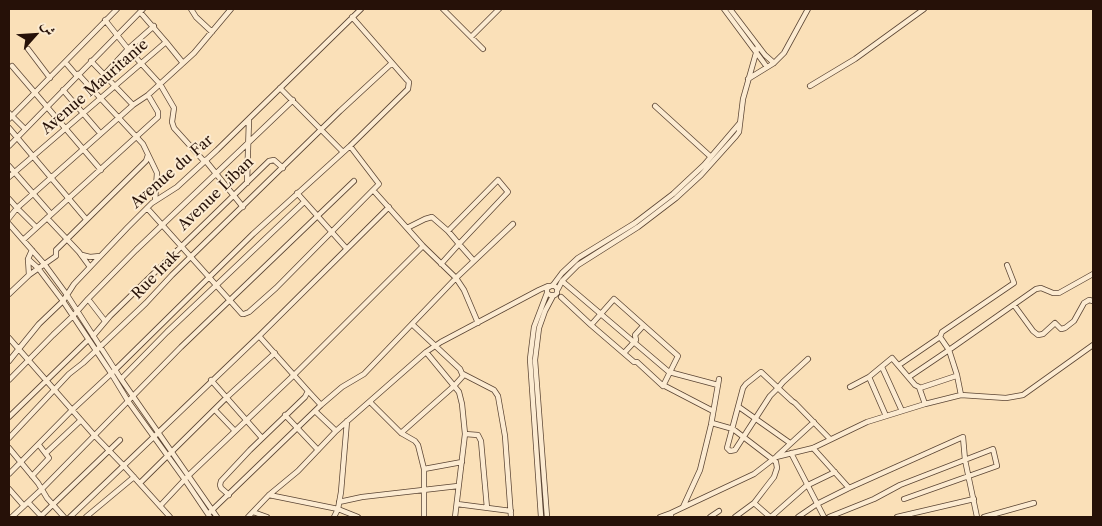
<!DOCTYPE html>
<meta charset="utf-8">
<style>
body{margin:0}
#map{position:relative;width:1102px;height:526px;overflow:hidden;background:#fae0b8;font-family:"Libre Caslon Text",Amiri,serif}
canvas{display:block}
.frame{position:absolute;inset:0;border:10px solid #261108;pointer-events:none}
.north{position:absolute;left:10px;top:10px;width:50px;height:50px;-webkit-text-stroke:4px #fcebd1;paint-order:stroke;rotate:64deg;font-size:14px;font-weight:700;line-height:20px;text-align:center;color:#261108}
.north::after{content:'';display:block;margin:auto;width:18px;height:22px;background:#261108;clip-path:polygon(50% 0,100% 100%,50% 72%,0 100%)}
</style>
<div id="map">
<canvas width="1102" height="526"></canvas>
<div class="frame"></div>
<div class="north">ش</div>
</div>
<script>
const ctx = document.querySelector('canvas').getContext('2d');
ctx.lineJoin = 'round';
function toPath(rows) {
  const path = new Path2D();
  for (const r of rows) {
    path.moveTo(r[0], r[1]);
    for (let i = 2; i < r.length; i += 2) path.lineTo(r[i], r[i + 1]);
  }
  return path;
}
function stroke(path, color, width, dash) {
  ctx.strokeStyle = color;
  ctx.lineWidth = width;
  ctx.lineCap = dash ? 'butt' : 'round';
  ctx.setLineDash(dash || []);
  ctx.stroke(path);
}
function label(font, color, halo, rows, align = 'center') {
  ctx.font = font + ' "Libre Caslon Text",serif';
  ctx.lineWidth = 4;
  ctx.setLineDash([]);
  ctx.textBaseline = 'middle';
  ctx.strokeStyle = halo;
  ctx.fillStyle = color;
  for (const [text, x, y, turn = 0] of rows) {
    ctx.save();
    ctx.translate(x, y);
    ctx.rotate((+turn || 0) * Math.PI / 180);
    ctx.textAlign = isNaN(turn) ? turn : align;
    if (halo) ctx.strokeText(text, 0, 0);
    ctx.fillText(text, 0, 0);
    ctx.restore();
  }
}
const minor = toPath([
 [191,9,196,17,212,32],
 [443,9,483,49],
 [724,9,767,67],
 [730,9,765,55,774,63],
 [105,20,128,49,160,84,174,108,172,122,174,128,203,160,205,160,243,207],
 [471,37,499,9],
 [166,42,183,63],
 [28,49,50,78],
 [91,61,133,105],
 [65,62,77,76],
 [12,66,101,170],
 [78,74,143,144,157,173,155,201],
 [104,75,128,49,154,26],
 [748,79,774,63,784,53,808,9],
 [810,86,855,59,924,9],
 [280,88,343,152],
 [63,90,100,133],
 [655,106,711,157],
 [9,113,25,129],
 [9,119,117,9],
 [9,128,86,219],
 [9,146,143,9],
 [350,146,379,184,373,190,423,246,456,278,464,290,478,323],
 [9,166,51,214],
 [9,177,166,42,140,12],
 [247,183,249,119],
 [297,193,346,248],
 [9,199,17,208,9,218],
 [147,208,242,314,244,314,249,312,276,288,373,190],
 [47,218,79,252,90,267],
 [9,224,45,265,67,295,121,379,217,517],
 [36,227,17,208,133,105,148,95,194,53,231,9],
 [407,228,425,219,432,217,448,231,459,244,441,264],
 [448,231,498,180,508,192,459,244,474,261],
 [23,240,158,117,158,112,148,95],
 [82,255,90,257,100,256],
 [28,259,38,268,63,301,111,373,128,401,185,480,210,517],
 [29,275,56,256,56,250,146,161,148,155],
 [562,281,669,372,718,385],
 [553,285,562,273,578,258,635,223,673,194,704,165,739,124],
 [558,289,562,281,578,265,638,227,676,198,701,175,736,136,739,132,743,99,758,46],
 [9,294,29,275,28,259,32,250],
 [561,297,591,325,634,362,637,362,663,386,678,356,614,299,591,325],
 [88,299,105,321],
 [1014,305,1033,331,1038,335,1043,334,1055,323,1061,329,1065,328,1074,321,1084,303,1089,300,1093,301],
 [93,336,110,316,269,161,274,160,283,168],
 [9,338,94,435,123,465,170,517],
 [426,352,459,392,462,404,465,434,455,517],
 [624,353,636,340,635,335,643,326],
 [808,359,783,382,778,388,770,396,735,450,730,451,727,448,743,388,746,384,761,372,778,388,792,401,795,403,830,439],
 [9,361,39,324,63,301,74,284,128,227,152,203,177,187,217,150,361,9],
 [899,365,940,337],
 [882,367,902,411],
 [463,374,494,390,498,396,505,436,511,517],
 [869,377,886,416],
 [909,377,949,350,940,337,942,332,1014,283,1007,265],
 [121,379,167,332,304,202],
 [9,380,53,335,73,316,88,299,136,250,293,100],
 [211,380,262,438],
 [663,385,713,411],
 [850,387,869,377,892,358,915,385,919,387,925,404],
 [920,388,956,376],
 [308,391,321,405],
 [961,395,957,375,949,350,1036,289,1041,288,1053,293,1059,293,1093,274],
 [370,402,401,433,415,441,418,445,424,469,424,517],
 [739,407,790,443],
 [215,410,235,431],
 [315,411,336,431],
 [285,415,318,450],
 [9,417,88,340],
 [712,423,733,429,776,462,777,468,774,477,767,486,754,503,735,517],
 [401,433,454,386,463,376,460,369,413,325],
 [465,434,478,435,481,441,487,508],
 [9,438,69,374,83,363,146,303,172,275,340,111,392,63],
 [9,448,38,483,47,498,64,517],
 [813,448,849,488],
 [46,453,81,420],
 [791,453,824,517],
 [777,456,814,422],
 [424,469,462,462],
 [9,474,72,410,115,370,253,234,350,146,408,89,409,82,407,80,352,17],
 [32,476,49,458,39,445],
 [140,483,226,398,275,353],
 [9,489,24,506],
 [229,495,221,488,220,485,221,481,250,450,305,397,308,391,259,336],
 [269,495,338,509,358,517],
 [28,502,41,516],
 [339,502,362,497,458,486],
 [754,503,770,517],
 [457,504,511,511],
 [160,506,189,475,294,375,423,246],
 [683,507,700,470,711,425,719,379],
 [253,512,267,517],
 [208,514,321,405,342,387,364,374,456,278,513,224],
 [12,517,42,489,181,347,354,181],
 [40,517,120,440],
 [70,517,259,336,389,207],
 [86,517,134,477],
 [248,517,269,495,298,471,336,431,426,352,441,342,539,290,548,286],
 [334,517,338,509,341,492,347,421],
 [541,517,530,359,534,327,547,293,547,288,553,285,557,288,557,293,555,295,550,295,547,293],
 [547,517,535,360,539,328,545,311,553,296],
 [660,517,671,513],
 [671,517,671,513,754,474,776,457,813,448,867,422,925,404,961,395,1006,398,1023,395,1093,345],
 [710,517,719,511],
 [771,517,806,486,835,472],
 [798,517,817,504,849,488,963,437,965,460,977,517],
 [829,517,874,499,900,485,993,449,997,466,904,499],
 [897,517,974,499],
 [984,517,1034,503]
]);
stroke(minor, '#5b4534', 6);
stroke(minor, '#fcebd1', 4.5);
label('15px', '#261108', '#fcebd1', [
 ["Avenue Mauritanie",95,87,-41],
 ["Avenue du Far",172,172,-41],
 ["Avenue Liban",216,194,-44],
 ["Rue Irak",156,275,-46]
]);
</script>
